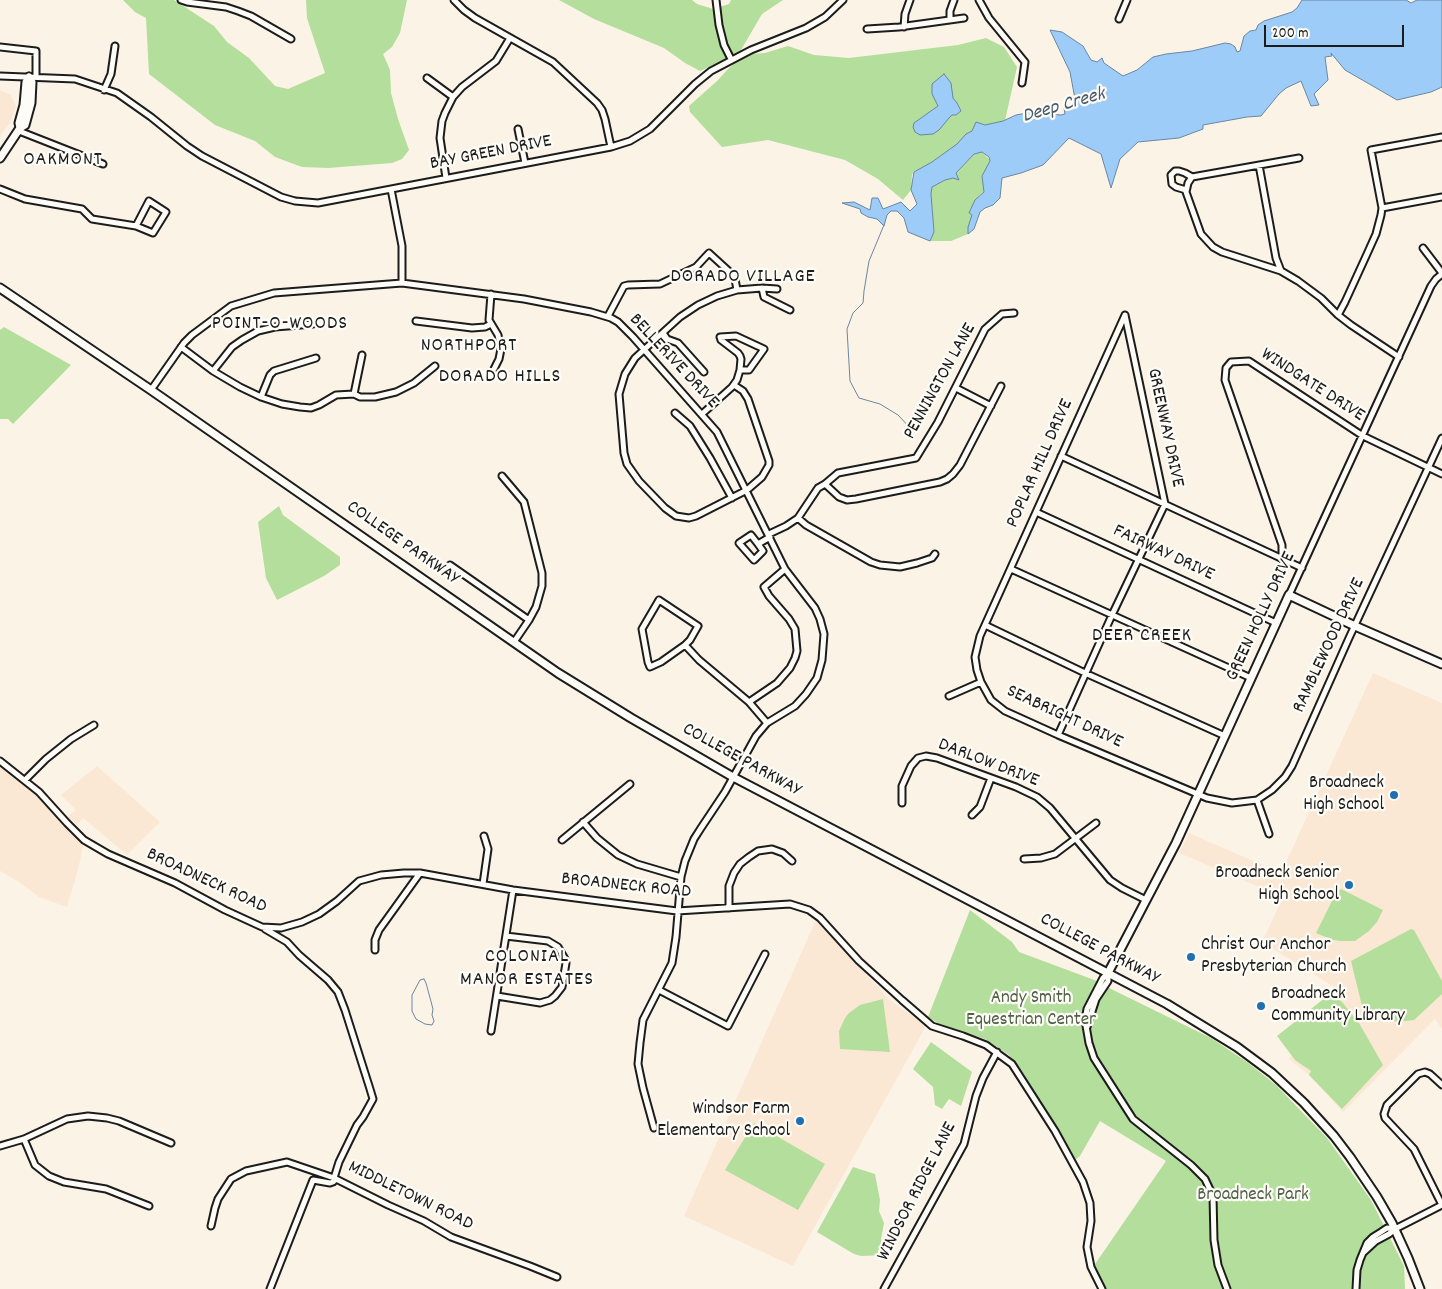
<!DOCTYPE html>
<style>
body{margin:0}
#map{position:relative;width:1442px;height:1289px;overflow:hidden;background:#fcf3e7;font-family:Dekko,sans-serif}
canvas{display:block}
.scale{position:absolute;left:1264px;top:25px;width:140px;height:22px;box-sizing:border-box;border:2px solid #1c1c1c;border-top:0;padding-left:6px;font-size:15px;line-height:18px;white-space:nowrap;color:#1c1c1c;-webkit-text-stroke:4px #fdfcf7;paint-order:stroke}
</style>
<div id="map">
<canvas width="1442" height="1289"></canvas>
<div class="scale">200 m</div>
</div>
<script>
const ctx = document.querySelector('canvas').getContext('2d');
ctx.lineJoin = 'round';
function paint(path, color) {
  ctx.fillStyle = color;
  ctx.fill(path, 'evenodd');
}
function toPath(rows) {
  const path = new Path2D();
  for (const r of rows) {
    path.moveTo(r[0], r[1]);
    for (let i = 2; i < r.length; i += 2) path.lineTo(r[i], r[i + 1]);
  }
  return path;
}
function stroke(path, color, width, dash) {
  ctx.strokeStyle = color;
  ctx.lineWidth = width;
  ctx.lineCap = dash ? 'butt' : 'round';
  ctx.setLineDash(dash || []);
  ctx.stroke(path);
}
function label(font, color, halo, rows, align = 'center') {
  ctx.font = font + ' Dekko,sans-serif';
  ctx.lineWidth = 4.5;
  ctx.setLineDash([]);
  ctx.textBaseline = 'middle';
  ctx.strokeStyle = halo;
  ctx.fillStyle = color;
  for (const [text, x, y, turn = 0] of rows) {
    ctx.save();
    ctx.translate(x, y);
    ctx.rotate((+turn || 0) * Math.PI / 180);
    ctx.textAlign = isNaN(turn) ? turn : align;
    if (halo) ctx.strokeText(text, 0, 0);
    ctx.fillText(text, 0, 0);
    ctx.restore();
  }
}
paint(toPath([
 [0,90,11,95,16,106,10,123,0,136],
 [1373,673,1442,703,1442,1029,1435,1019,1343,1112,1308,1074,1289,1059,1334,987,1262,942,1283,897,1179,853,1189,833,1281,873],
 [0,761,25,780,84,840,79,866,67,907,39,897,19,882,0,871],
 [97,766,160,822,127,855,83,818,77,825,68,816,76,810,61,795],
 [816,920,890,1000,926,1026,793,1266,684,1216]
]), '#fbe8d4');
paint(toPath([
 [123,0,174,0,214,26,227,42,249,58,275,86,288,89,325,73,307,18,306,0,407,0,400,33,392,47,383,54,390,70,391,93,398,119,409,150,402,159,392,163,328,168,302,167,275,157,255,141,215,125,149,74,146,18,135,12],
 [559,0,692,0,697,4,713,9,729,4,731,0,783,0,762,14,741,50,726,59,700,71,685,63,664,48,594,19],
 [986,38,1004,47,1017,67,1004,125,954,147,921,170,914,171,912,175,911,190,903,200,878,179,845,160,768,140,722,147,690,112,689,106,717,81,729,68,736,62,752,54,765,53,788,46,814,55,849,58,958,45],
 [982,152,991,161,982,176,984,191,975,200,969,214,972,215,968,227,968,234,951,241,930,241,934,232,931,194,932,187,945,180,953,178,956,173,974,154],
 [4,327,71,365,13,424,8,419,0,419,0,330],
 [279,506,283,515,340,557,340,565,324,576,277,600,266,578,258,522],
 [1341,889,1383,910,1377,922,1369,931,1355,941,1341,941,1333,940,1316,933,1337,891],
 [970,910,1012,942,1019,952,1097,981,1109,988,1211,1038,1247,1062,1276,1085,1327,1138,1371,1200,1404,1266,1405,1289,1106,1289,1093,1267,1166,1161,1100,1121,1080,1156,1074,1161,1022,1071,1009,1055,985,1039,941,1025,928,1017],
 [1411,929,1414,930,1442,981,1442,994,1414,1020,1397,1022,1380,1017,1362,1006,1351,961],
 [1331,993,1342,1002,1359,1023,1383,1065,1342,1109,1309,1075,1311,1071,1295,1060,1277,1036],
 [883,999,890,1052,840,1049,839,1031,845,1018,849,1013,860,1005],
 [931,1042,972,1072,961,1106,949,1099,942,1109,935,1105,933,1087,913,1069],
 [754,1123,825,1164,798,1210,725,1170],
 [853,1167,875,1174,880,1200,879,1211,884,1223,881,1239,884,1255,861,1256,854,1254,817,1232]
]), '#b3de9b');
const water = toPath([
 [1302,0,1406,0,1411,3,1417,0,1442,0,1442,87,1431,92,1397,100,1345,70,1331,53,1332,56,1325,57,1328,80,1314,94,1319,105,1311,106,1301,81,1286,88,1279,94,1261,116,1247,117,1203,125,1203,129,1179,138,1138,142,1120,159,1111,188,1101,154,1069,138,1043,165,1021,173,1002,178,1000,198,993,205,985,208,980,212,974,229,968,234,968,227,972,215,969,213,975,200,984,192,982,176,990,161,989,157,982,152,974,154,956,173,959,180,953,178,945,180,932,187,931,194,934,232,930,241,908,232,904,218,897,211,891,211,887,215,884,226,877,219,868,217,861,213,860,209,842,203,854,202,870,210,872,198,878,198,883,209,901,202,910,211,917,204,911,190,914,172,932,162,957,144,966,134,972,131,976,122,985,125,1003,121,1016,115,1032,112,1061,115,1065,114,1064,108,1070,106,1075,99,1070,72,1050,30,1062,32,1083,46,1091,60,1097,62,1102,58,1104,63,1123,76,1137,70,1153,57,1166,54,1192,51,1225,43,1231,44,1235,47,1237,52,1240,51,1244,36,1250,31,1256,30,1258,25,1264,21,1292,12,1297,8,1302,0],
 [944,74,951,83,953,98,957,103,961,111,956,115,952,115,949,118,939,130,933,134,920,135,915,132,913,127,914,123,938,106,932,94,932,84,944,74]
]);
paint(water, '#9dccf9');
stroke(water, '#6986a1', 1);
stroke(toPath([
 [884,225,869,261,864,291,863,303,853,313,847,329,850,381,859,398,880,404,898,415,914,432],
 [424,979,426,983,433,1009,432,1015,434,1021,432,1025,425,1024,416,1019,412,1011,412,995,420,980,424,979]
]), '#6986a1', 1);
const street = toPath([
 [181,0,187,2,226,7,238,11,251,16,291,39],
 [454,0,464,10,475,18,553,62,597,103,602,110,605,119,611,147],
 [716,0,719,25,724,45,731,59],
 [979,0,989,18,1025,62,1022,83],
 [1119,19,1127,0],
 [950,20,950,11,954,0],
 [904,27,905,14,910,0],
 [867,29,899,27,964,18],
 [0,47,36,51,36,77],
 [0,76,75,79,117,93,151,117,187,146,202,156,281,197,295,201,318,203,611,147,630,141,650,129,695,84,711,71,751,50,806,28,825,17,843,0],
 [427,78,453,97],
 [104,90,111,74,115,46],
 [518,129,525,163],
 [19,131,103,164],
 [1299,158,1192,177,1188,183,1186,192,1201,234,1213,247,1222,252,1281,271,1298,281,1321,298,1338,315,1351,325,1399,357],
 [1259,165,1276,258,1281,271],
 [446,178,440,138,442,121,445,113,453,97,462,87,496,61,510,38],
 [0,189,25,199,82,209,92,219,136,226,153,233,166,212,149,201,136,226],
 [391,189,402,246,402,283],
 [1186,190,1176,187,1172,184,1171,175,1175,171,1179,171,1185,173,1192,177],
 [1382,208,1442,197],
 [1423,248,1442,273],
 [762,288,764,297,790,310],
 [491,294,489,320,498,335,501,349,499,359,494,369],
 [1125,315,980,636,975,657,977,670,981,682,991,700,1005,711,1058,735,1207,798,1232,803,1257,800,1272,790,1285,777,1292,766,1349,638,1442,438],
 [1338,315,1345,302,1367,254,1376,234,1381,215,1382,208,1371,150,1442,137],
 [608,316,624,286,628,285,660,284,696,267,709,253,732,274,735,279,737,290],
 [416,321,472,328,485,327,491,324],
 [663,333,667,339,678,343,704,372],
 [181,347,213,371,240,387,261,397,282,404,300,407,311,408,319,405,336,395,354,394,360,397,375,397,396,392,414,383,435,366],
 [213,371,232,347,242,340,258,331,275,327,313,324],
 [734,385,743,391,748,399,769,461,769,465,762,477,747,490,696,516,689,518,676,516,665,508,639,481,627,464,624,453,619,394,625,374,635,358,680,317,698,305,717,296,737,290,762,288,777,289],
 [956,388,991,406],
 [151,390,184,343,192,335,231,306,274,293,402,283,524,299,591,312,611,318,618,322,633,337,717,432,785,569,815,608,820,619,824,634,822,660,817,678,806,694,795,706,767,723,756,736,725,792,701,828,694,839,685,861,681,877,676,937,672,963,643,1020,640,1043,638,1064,643,1088,654,1128],
 [354,394,362,355],
 [261,397,270,375,274,371,316,358],
 [675,413,690,426,710,458,732,498],
 [702,414,732,387,737,380,740,370,741,359,740,356,738,353,721,340,720,337,736,336,764,349,749,370,740,370],
 [1061,456,1302,568],
 [502,476,524,502,542,573,542,586,536,607,529,620,514,642],
 [825,484,839,497,847,500,856,499,940,482,947,479,953,474,960,465,1001,386],
 [1036,512,1276,623],
 [798,518,806,525,871,562,880,565,900,567,917,563,932,558,935,554],
 [769,534,786,526,798,518,818,488,825,484,838,473,916,458,938,422,985,329,1002,314,1014,313],
 [758,544,763,551,754,560,739,543,751,535,758,544,770,537],
 [1282,559,1282,545,1225,380,1226,368,1231,362,1249,361,1363,436,1442,474],
 [450,565,529,620],
 [1011,569,1251,678],
 [1289,595,1431,286,1436,279,1442,274],
 [659,600,698,626,690,640,685,645,661,662,650,667,648,662,642,629,659,600],
 [985,625,1085,673,1225,736],
 [685,645,699,660,749,702,767,723],
 [949,696,981,682],
 [749,702,777,683,790,668,795,658,797,651,795,629,789,619,769,596,764,587,785,569],
 [1058,735,1112,615,1165,504,1125,315],
 [0,761,39,792,67,823,84,840,108,854,175,883,225,910,262,927,281,928,302,922,319,914,337,901,359,881,381,875,404,873,420,873,513,890,677,911,790,904,809,910,820,918,859,961,902,1000,932,1026,963,1036,986,1045,1012,1064,1055,1131,1083,1182,1090,1203,1091,1221,1087,1247,1091,1267,1102,1289],
 [25,780,46,759,71,739,94,725],
 [1257,800,1269,834],
 [902,803,902,786,911,766,918,758,926,756,937,758,1016,787,1037,797,1050,808,1110,880,1122,888,1146,900],
 [972,815,980,807,991,778],
 [583,822,597,838,618,855,637,864,681,877],
 [562,840,630,784],
 [1024,859,1041,858,1055,854,1096,823],
 [483,884,488,849,484,836],
 [729,908,729,886,734,873,740,864,749,857,758,851,772,849,783,853,792,861],
 [265,929,287,942,299,955,328,980,338,992,345,1010,370,1089,373,1099,363,1117,357,1125,339,1162,334,1178],
 [375,950,375,940,379,930,420,873],
 [1108,973,1103,978,1087,1009,1085,1020,1089,1043,1094,1058,1133,1119,1191,1165,1205,1179,1213,1196,1214,1240,1218,1265,1227,1289],
 [659,990,728,1026,765,954],
 [497,996,540,1003,550,1000,555,996,562,987,566,963,565,959,558,947,548,941,506,936],
 [1087,1027,1096,999,1108,981,1108,973],
 [491,1031,513,890],
 [1442,1085,1430,1074,1425,1072,1418,1074,1387,1105,1384,1114,1385,1118,1414,1149,1442,1205],
 [24,1139,35,1165,49,1176,64,1182,106,1189,149,1206],
 [0,1146,24,1139,67,1119,88,1116,107,1118,119,1121,171,1143],
 [211,1226,215,1208,218,1199,231,1179,246,1171,287,1162,334,1178,388,1205,424,1221,451,1237,530,1266,557,1277],
 [1363,1253,1376,1241,1389,1234,1395,1229,1442,1205],
 [270,1289,313,1180,330,1183,333,1182,336,1179],
 [884,1289,964,1144,976,1096,983,1078,997,1052],
 [1356,1289,1357,1270,1360,1260,1367,1243,1373,1237,1381,1232,1387,1228,1395,1229]
]);
const secondary = toPath([
 [20,128,19,123,24,105,26,82,29,77],
 [0,158,20,128,25,125,31,103,32,82,29,77],
 [0,288,151,390,558,673,631,718,733,777,1167,1004,1237,1047,1272,1073,1304,1103,1334,1136,1350,1157,1377,1197,1392,1223,1408,1258,1420,1289],
 [1108,973,1176,843,1289,595,1355,626,1442,664]
]);
stroke(street, '#1c1c1c', 9);
stroke(secondary, '#1c1c1c', 11);
stroke(street, '#fdfcf7', 5);
stroke(secondary, '#fdfcf7', 7);
for (const [x, y, r, color] of [
 [1394,795,5,"#1f6fb2"],
 [1349,885,5,"#1f6fb2"],
 [1191,957,5,"#1f6fb2"],
 [1261,1006,5,"#1f6fb2"],
 [800,1121,5,"#1f6fb2"]
]) {
  const dot = new Path2D();
  dot.arc(x, y, r, 0, 2 * Math.PI);
  ctx.fillStyle = color;
  ctx.fill(dot);
  stroke(dot, '#fdfcf7', 2);
}
label('19px', '#1c1c1c', '#fdfcf7', [
 ["BAY GREEN DRIVE",491,154,-11],
 ["BELLERIVE DRIVE",673,362,47],
 ["PENNINGTON LANE",941,382,-61],
 ["WINDGATE DRIVE",1312,386,33],
 ["GREENWAY DRIVE",1164,428,78],
 ["POPLAR HILL DRIVE",1041,464,-66],
 ["COLLEGE PARKWAY",402,544,35],
 ["FAIRWAY DRIVE",1163,554,25],
 ["GREEN HOLLY DRIVE",1262,617,-65],
 ["RAMBLEWOOD DRIVE",1330,646,-65],
 ["SEABRIGHT DRIVE",1064,718,25],
 ["COLLEGE PARKWAY",741,761,29],
 ["DARLOW DRIVE",988,764,21],
 ["BROADNECK ROAD",206,882,25],
 ["BROADNECK ROAD",626,887,6],
 ["COLLEGE PARKWAY",1099,950,28],
 ["WINDSOR RIDGE LANE",918,1192,-63],
 ["MIDDLETOWN ROAD",410,1197,26]
]);
label('19px', '#1c1c1c', '#fdfcf7', [
 ["Broadneck",1384,784],
 ["High School",1384,806],
 ["Broadneck Senior",1339,874],
 ["High School",1339,896],
 ["Christ Our Anchor",1201,946,"left"],
 ["Presbyterian Church",1201,968,"left"],
 ["Broadneck",1271,995,"left"],
 ["Community Library",1271,1017,"left"],
 ["Windsor Farm",790,1110],
 ["Elementary School",790,1132]
], 'right');
label('19px', '#516048', '#fdfcf7', [
 ["Andy Smith",1031,999],
 ["Equestrian Center",1031,1021],
 ["Broadneck Park",1253,1196]
]);
label('italic 20px', '#495a69', '#fdfcf7', [
 ["Deep Creek",1064,107,-16]
]);
ctx.letterSpacing = '1px';
label('20px', '#1c1c1c', '#fdfcf7', [
 ["OAKMONT",63,161],
 ["DORADO VILLAGE",743,278],
 ["POINT-O-WOODS",280,325],
 ["NORTHPORT",469,347],
 ["DORADO HILLS",500,378],
 ["DEER CREEK",1142,637],
 ["COLONIAL",527,958],
 ["MANOR ESTATES",527,981]
]);
ctx.letterSpacing = '0px';
</script>
